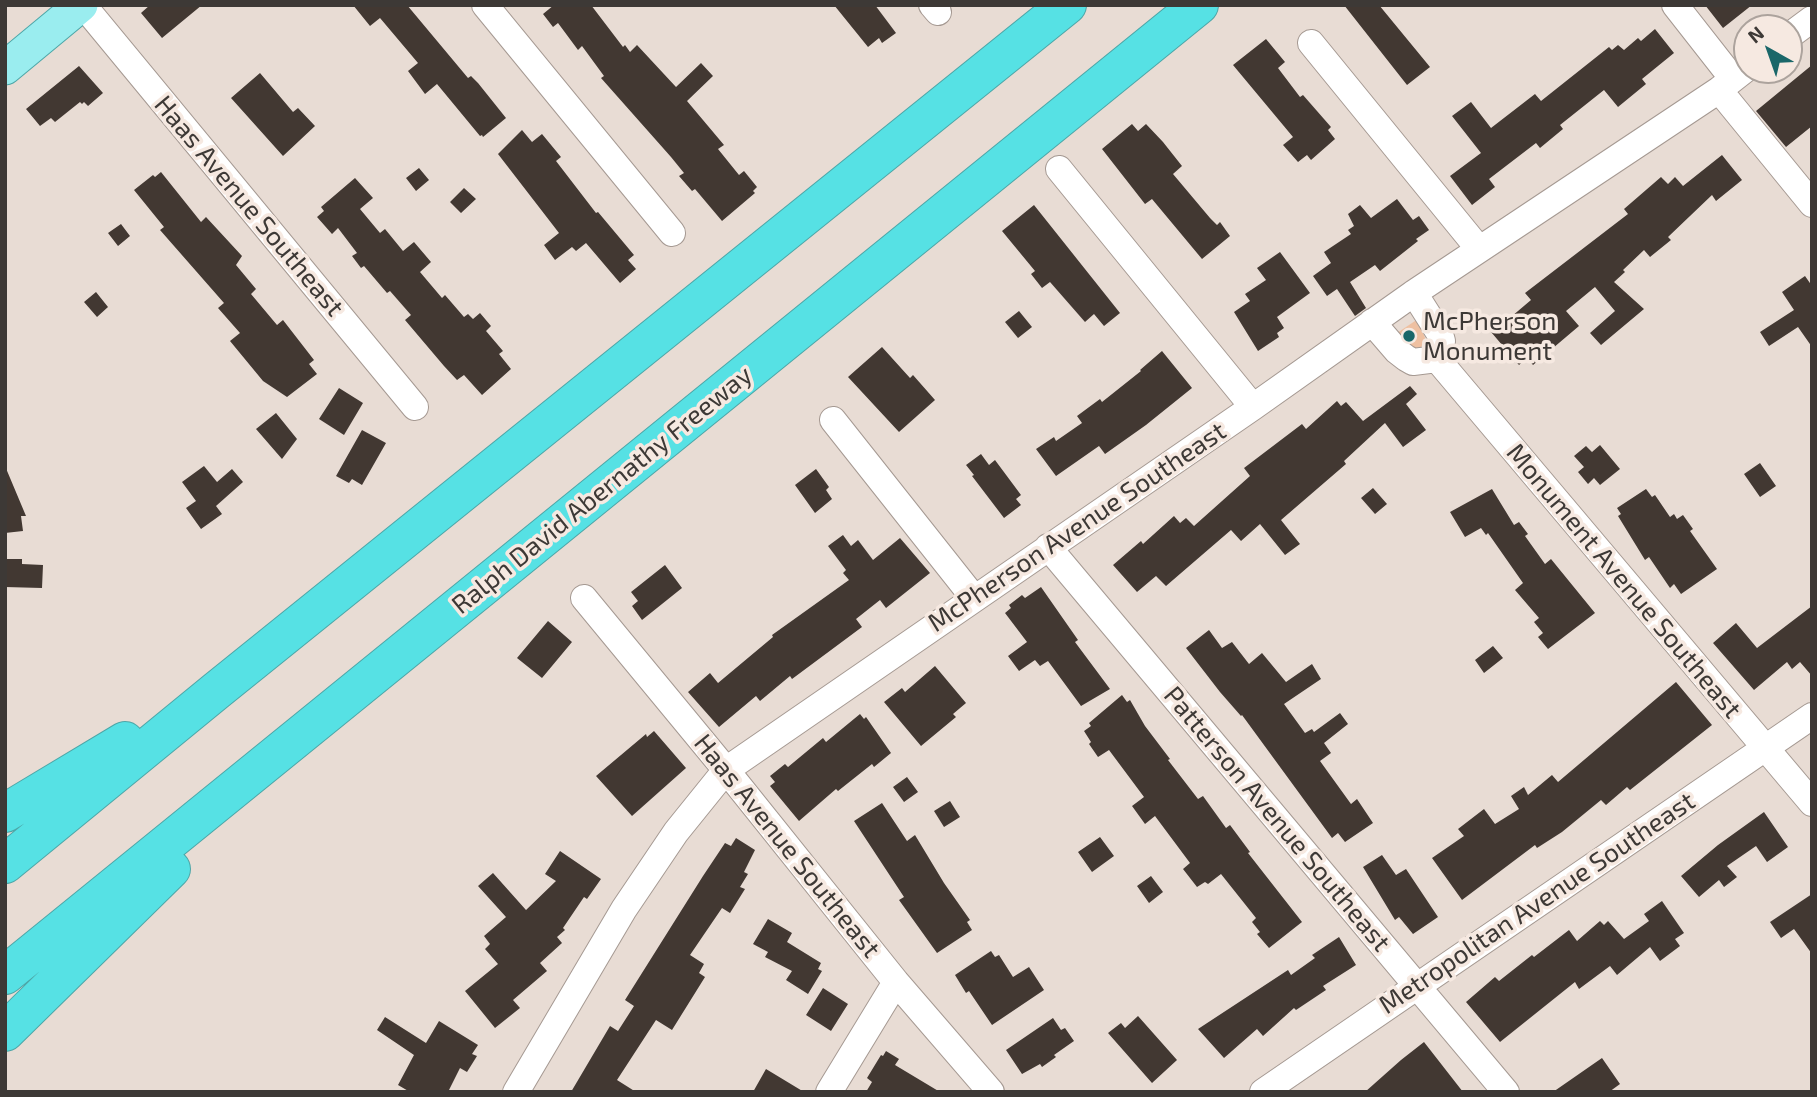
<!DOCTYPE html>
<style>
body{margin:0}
#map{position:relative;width:1817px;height:1097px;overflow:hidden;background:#e8dcd4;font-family:"Exo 2",sans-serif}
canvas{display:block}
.frame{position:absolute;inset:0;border:7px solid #3d3936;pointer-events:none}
.north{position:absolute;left:1733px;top:14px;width:70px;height:70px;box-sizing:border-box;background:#f6e9e1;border:2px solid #aca39d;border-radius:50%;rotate:320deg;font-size:19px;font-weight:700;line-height:28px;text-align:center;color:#3d3936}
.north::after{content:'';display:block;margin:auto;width:24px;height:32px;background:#1a6769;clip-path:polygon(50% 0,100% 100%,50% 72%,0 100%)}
</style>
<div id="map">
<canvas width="1817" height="1097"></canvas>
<div class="frame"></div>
<div class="north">N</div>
</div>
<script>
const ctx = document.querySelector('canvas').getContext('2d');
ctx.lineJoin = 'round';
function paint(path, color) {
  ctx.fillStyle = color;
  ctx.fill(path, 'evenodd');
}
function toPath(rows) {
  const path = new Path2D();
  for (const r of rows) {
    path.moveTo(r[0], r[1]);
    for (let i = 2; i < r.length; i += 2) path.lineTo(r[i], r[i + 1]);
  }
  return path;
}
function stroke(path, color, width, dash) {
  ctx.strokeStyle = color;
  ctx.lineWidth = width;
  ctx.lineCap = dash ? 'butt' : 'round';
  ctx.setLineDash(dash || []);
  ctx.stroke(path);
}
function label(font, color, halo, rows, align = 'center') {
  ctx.font = font + ' "Exo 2",sans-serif';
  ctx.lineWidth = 7;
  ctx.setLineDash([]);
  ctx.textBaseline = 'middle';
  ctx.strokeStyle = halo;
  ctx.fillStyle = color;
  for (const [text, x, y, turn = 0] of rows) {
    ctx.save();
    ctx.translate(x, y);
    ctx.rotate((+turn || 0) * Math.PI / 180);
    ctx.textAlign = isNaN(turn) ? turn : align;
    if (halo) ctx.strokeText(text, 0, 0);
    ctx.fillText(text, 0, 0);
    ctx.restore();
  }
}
paint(toPath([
 [1418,319,1425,338,1424,344,1418,350,1391,337]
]), '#eec0a1');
paint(toPath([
 [150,5,202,5,162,38,141,13],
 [353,5,407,5,468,78,471,76,478,83,506,118,483,137,482,135,480,136,437,84,425,94,408,71,418,63,380,18,370,26],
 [554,5,591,5,623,47,625,45,630,52,637,45,676,87,701,63,713,76,687,101,724,145,718,149,739,175,744,171,757,187,753,191,755,193,722,221,695,189,692,191,679,176,684,173,671,157,601,78,604,76,582,46,578,50,558,23,553,27,543,14],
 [834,5,875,5,896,33,882,43,879,38,868,47],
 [1344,5,1379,5,1430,67,1407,85],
 [1705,5,1752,5,1723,28],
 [1655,29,1674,53,1642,79,1646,84,1618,107,1604,90,1560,125,1563,129,1540,148,1536,143,1489,179,1495,187,1472,205,1450,176,1481,153,1452,116,1471,102,1491,128,1535,94,1541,101,1609,47,1612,50,1618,45,1624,50,1638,38,1641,41],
 [1266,39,1285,62,1278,68,1300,97,1303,95,1331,127,1328,130,1335,139,1311,160,1307,155,1298,162,1283,145,1293,137,1233,65],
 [1812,65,1812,126,1786,147,1756,111],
 [79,66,103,93,88,106,84,102,82,104,80,102,55,122,51,118,40,126,26,109],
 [260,73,293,112,298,108,315,126,283,156,231,98],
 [1132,124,1138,131,1146,124,1163,142,1182,166,1173,174,1210,218,1217,225,1220,222,1230,236,1202,259,1152,199,1145,204,1102,149],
 [522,130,532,142,542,134,561,157,556,161,596,213,598,212,634,255,628,260,636,269,620,283,586,243,576,251,572,247,555,260,544,245,559,233,498,154],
 [1722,155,1742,180,1716,201,1712,195,1668,237,1671,240,1650,257,1644,250,1623,270,1625,272,1614,282,1644,309,1601,345,1590,333,1615,311,1595,287,1566,311,1579,326,1533,365,1527,358,1519,365,1486,326,1499,315,1505,322,1531,300,1525,293,1628,214,1624,209,1661,177,1668,184,1675,177,1683,186],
 [419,168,429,180,416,191,406,178],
 [161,172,201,222,206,217,242,256,236,265,256,289,251,294,277,325,283,320,314,360,309,364,317,374,287,397,263,381,230,341,240,333,218,308,224,303,160,230,164,227,134,190,153,175,155,177],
 [355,178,373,198,360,209,380,233,385,229,403,251,414,242,431,262,420,272,442,298,445,295,464,317,468,314,473,319,480,313,491,326,486,331,503,351,499,354,511,369,482,395,464,375,457,380,444,366,405,320,411,315,390,291,387,293,364,266,361,268,352,256,357,253,338,228,332,234,317,217,324,211,321,207],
 [464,188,476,199,461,213,450,202],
 [1397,199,1413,220,1419,216,1429,230,1416,239,1418,241,1380,271,1375,265,1350,282,1366,308,1355,316,1337,289,1327,296,1313,276,1331,263,1324,252,1351,234,1348,230,1354,226,1348,214,1360,205,1371,218],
 [1034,205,1120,313,1104,326,1094,314,1085,322,1050,282,1042,288,1031,274,1035,271,1002,231],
 [121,224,130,236,118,246,108,233],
 [1280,252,1310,293,1277,317,1284,328,1277,333,1279,337,1258,351,1234,312,1250,301,1245,294,1266,280,1257,268],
 [1805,276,1812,286,1812,347,1798,327,1769,346,1760,332,1794,310,1782,292],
 [96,292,108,307,97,317,84,302],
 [1019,311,1032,327,1018,338,1005,322],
 [882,347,910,378,913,375,935,400,899,432,848,377],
 [1162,351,1192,388,1146,425,1105,454,1099,446,1056,476,1036,449,1054,437,1056,441,1082,423,1077,416,1100,399,1102,402,1141,371,1140,370],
 [1410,386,1417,394,1406,404,1426,430,1403,447,1385,423,1344,461,1346,464,1281,520,1300,544,1285,555,1260,524,1241,541,1231,530,1166,586,1156,576,1137,592,1113,565,1141,541,1143,544,1174,516,1180,523,1186,518,1194,526,1250,476,1244,468,1302,424,1306,429,1337,401,1341,406,1346,402,1363,421],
 [339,388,363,403,344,435,319,419],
 [276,413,297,439,282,459,256,429],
 [362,430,386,443,362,485,352,479,349,483,336,476],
 [1600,445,1620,469,1600,485,1594,478,1588,484,1578,472,1584,467,1574,456,1586,446,1592,452],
 [981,454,989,465,995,460,1021,495,1016,499,1021,505,1004,518,972,476,974,475,966,465],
 [1760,463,1776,486,1760,497,1744,474],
 [5,466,26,516,21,516,23,531,5,533],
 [204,466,217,482,232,469,243,482,216,506,222,514,201,529,186,508,196,501,182,482],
 [816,469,829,487,826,490,832,499,815,513,795,485],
 [1373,488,1387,504,1375,514,1361,498],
 [1492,489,1514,525,1519,522,1528,534,1525,536,1545,564,1551,559,1595,613,1548,649,1538,637,1543,633,1534,622,1539,618,1515,590,1523,583,1488,533,1486,535,1481,528,1465,537,1450,512],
 [1646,489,1652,497,1655,495,1670,517,1674,514,1677,519,1683,515,1693,529,1690,531,1717,569,1681,594,1674,584,1670,588,1649,557,1645,560,1618,516,1621,514,1617,508],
 [843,535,851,546,858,540,873,560,900,538,930,573,886,608,880,600,856,619,862,627,792,679,790,676,760,701,756,696,719,727,688,692,710,673,718,683,773,637,772,635,849,580,843,573,846,570,828,546],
 [5,559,22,559,22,564,43,565,42,588,5,587],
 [665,565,682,588,642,620,632,606,638,601,631,592],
 [1041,587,1078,640,1075,642,1110,689,1081,706,1048,661,1040,666,1035,660,1019,671,1008,656,1027,642,1005,613,1011,608,1009,605,1022,595,1025,598],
 [1812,606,1812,676,1800,662,1792,669,1787,662,1754,690,1713,643,1736,623,1757,648],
 [548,621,572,642,542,678,517,658],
 [1209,630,1222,648,1232,642,1249,664,1262,653,1286,682,1312,664,1321,679,1284,704,1305,733,1312,729,1314,732,1340,713,1348,724,1324,743,1331,753,1320,761,1351,804,1357,799,1373,823,1345,842,1338,833,1332,838,1242,715,1241,716,1220,692,1186,648],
 [1493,646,1503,658,1484,673,1475,660],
 [935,666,966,703,953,714,956,717,921,746,884,702,902,688,905,692],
 [1676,682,1712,725,1630,790,1627,787,1606,805,1601,800,1562,832,1537,848,1535,845,1462,900,1432,858,1464,836,1458,829,1484,809,1495,824,1519,809,1511,796,1524,787,1528,795,1552,775,1558,782],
 [1122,695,1127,702,1130,700,1145,726,1170,759,1168,760,1198,799,1203,796,1226,828,1230,825,1250,852,1248,853,1302,922,1269,948,1257,934,1260,932,1252,922,1256,918,1221,874,1208,884,1205,882,1197,887,1183,869,1190,863,1155,816,1145,824,1132,806,1144,797,1109,750,1098,757,1089,744,1091,742,1084,731,1091,726,1089,723],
 [860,714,864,719,866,717,891,753,874,767,872,764,838,791,836,789,799,821,770,786,775,782,770,776,785,764,788,767,823,738,826,742],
 [654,731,686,768,632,816,596,776,646,734,647,737],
 [907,777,918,792,904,802,893,787],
 [950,801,960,817,944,827,934,811],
 [882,803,907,841,915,835,944,883,970,920,967,922,972,930,937,953,899,900,904,897,854,821],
 [1764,812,1788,847,1767,862,1756,846,1727,866,1737,877,1724,887,1719,880,1699,897,1681,876,1718,845],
 [1100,837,1114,856,1092,872,1078,852],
 [736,838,755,850,744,872,748,874,740,887,745,889,730,913,722,908,690,955,704,964,699,973,705,977,672,1030,656,1020,617,1080,636,1092,571,1092,610,1026,618,1031,634,1006,625,1000,703,876,725,843,731,846],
 [560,851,601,879,587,899,584,897,563,928,565,930,557,937,562,943,540,963,547,971,513,1000,520,1008,495,1028,465,991,498,964,485,949,490,944,484,936,506,917,478,886,493,873,526,910,556,881,545,874],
 [1382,855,1396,875,1406,869,1438,917,1413,934,1399,917,1395,920,1363,867],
 [1151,876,1163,892,1149,903,1137,886],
 [1812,894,1812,954,1794,929,1781,938,1770,922],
 [1662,901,1684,933,1675,939,1680,946,1660,961,1650,947,1617,975,1610,966,1579,989,1575,982,1500,1042,1466,1002,1495,977,1499,981,1532,955,1534,957,1569,930,1577,941,1600,921,1604,925,1608,921,1624,939,1649,921,1644,914],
 [768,919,792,933,787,942,821,963,818,969,822,971,808,994,786,980,792,971,765,957,768,952,753,944],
 [1339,937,1356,965,1323,986,1326,990,1296,1010,1294,1008,1263,1036,1257,1029,1224,1058,1198,1029,1288,970,1291,975,1315,958,1312,955],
 [991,951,995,957,999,955,1013,977,1029,967,1044,990,992,1025,969,991,966,993,955,975],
 [823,988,848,1004,831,1031,806,1015],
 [1138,1016,1177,1060,1152,1083,1108,1033,1121,1023,1125,1028],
 [385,1017,426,1043,439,1021,478,1045,472,1054,477,1056,467,1072,460,1068,448,1092,410,1092,398,1085,414,1055,377,1030],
 [1053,1018,1061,1030,1065,1028,1074,1041,1054,1055,1056,1057,1042,1067,1040,1064,1022,1074,1006,1050],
 [1424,1042,1463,1092,1365,1092,1401,1060],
 [886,1051,899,1059,895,1065,940,1092,866,1092,872,1082,867,1078,881,1055,883,1056],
 [1602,1058,1620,1084,1609,1092,1553,1092],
 [766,1069,804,1092,753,1092]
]), '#423832');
const minor = toPath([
 [83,5,415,407],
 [485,5,672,233],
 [932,5,938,12],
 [1675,5,1733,79],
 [1789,36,1812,19],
 [1311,43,1479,249],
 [1719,90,1812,204],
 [1059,169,1253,407],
 [1414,293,1440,334,1442,341,1437,359],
 [1372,322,1397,351,1406,358,1413,362,1437,359],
 [1437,359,1812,803],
 [833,420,974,598],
 [1048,547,1506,1092],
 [584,598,726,770,896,982,991,1092],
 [516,1092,624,909,676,832,726,770,1253,407,1414,293,1719,90,1747,68],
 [829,1092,896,982],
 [1263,1092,1812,716]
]);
const major = toPath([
 [5,68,81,5]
]);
const highway = toPath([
 [5,813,125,741],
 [5,864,216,691,1067,5],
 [5,975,1199,5],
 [5,1032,171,869]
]);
stroke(minor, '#a59992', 28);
stroke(major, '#4da6a7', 35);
stroke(highway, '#4da6a7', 40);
stroke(minor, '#fff', 26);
stroke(major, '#9aedef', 33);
stroke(highway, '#56e1e4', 38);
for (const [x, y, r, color] of [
 [1409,336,7,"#1a6769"]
]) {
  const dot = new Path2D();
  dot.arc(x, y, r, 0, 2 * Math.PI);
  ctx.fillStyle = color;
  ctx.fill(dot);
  stroke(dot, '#f6e9e1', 2.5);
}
label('26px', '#3d3936', '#f6e9e1', [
 ["Haas Avenue Southeast",249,206,50],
 ["Ralph David Abernathy Freeway",602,490,-39],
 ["McPherson Avenue Southeast",1077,527,-34],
 ["Monument Avenue Southeast",1624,581,50],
 ["Patterson Avenue Southeast",1277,819,50],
 ["Haas Avenue Southeast",787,846,51],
 ["Metropolitan Avenue Southeast",1537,903,-34]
]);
label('26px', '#3d3936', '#f6e9e1', [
 ["McPherson",1423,321],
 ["Monument",1423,351]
], 'left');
</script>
